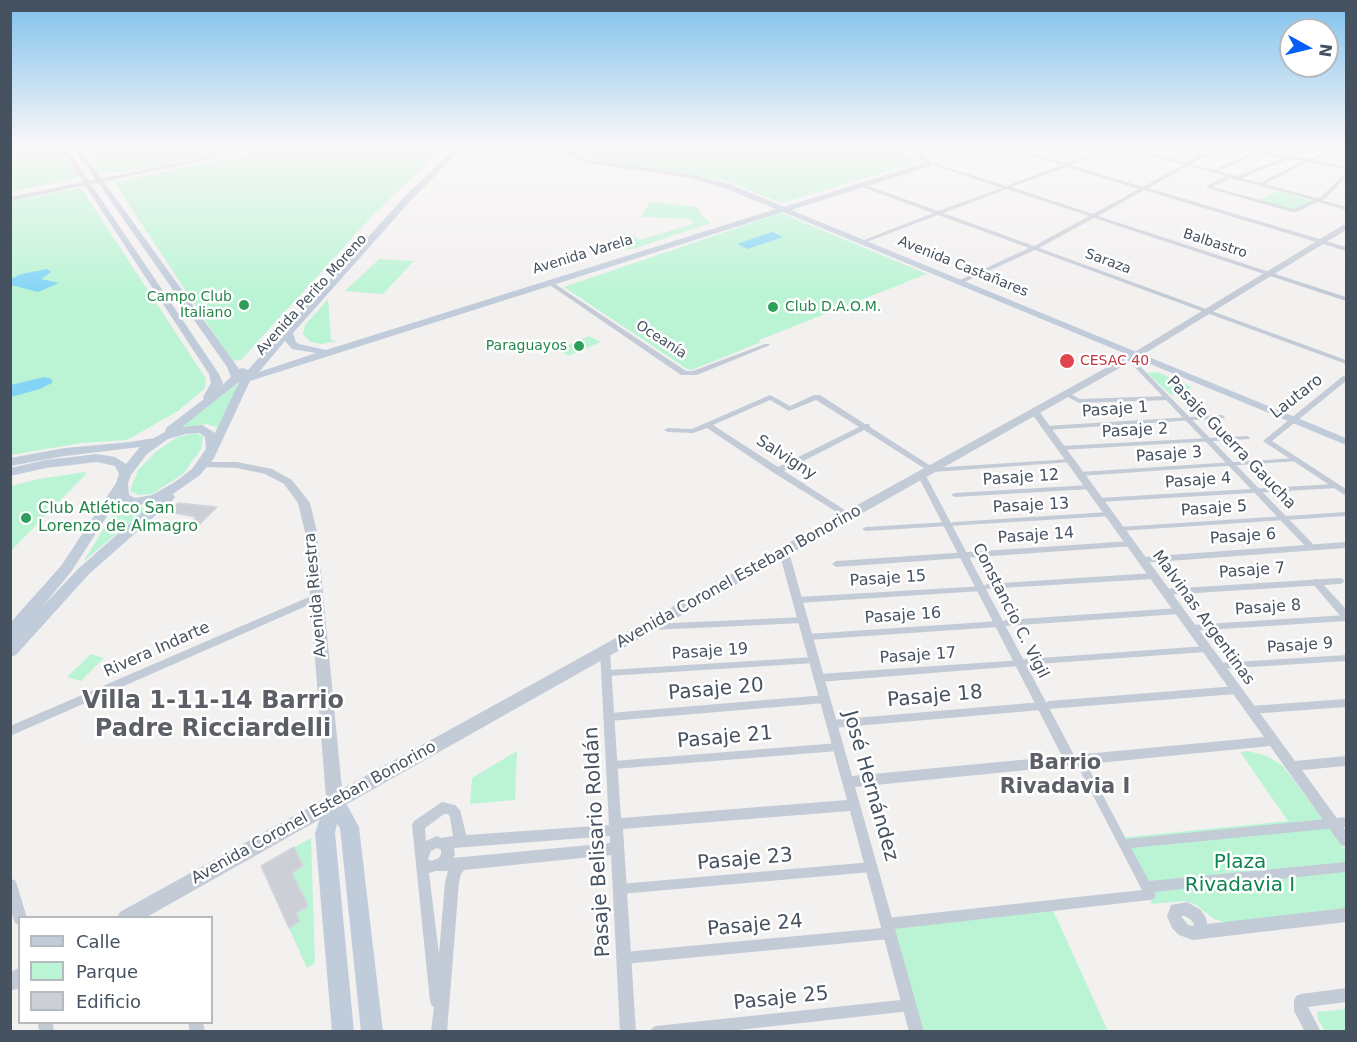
<!DOCTYPE html>
<meta charset="utf-8">
<style>
body{margin:0}
#map{position:relative;width:1357px;height:1042px;overflow:hidden;background:#f3f0f0;font-family:"DejaVu Sans",sans-serif}
canvas{display:block}
.frame{position:absolute;inset:0;border:12px solid #465260;pointer-events:none}
.legend{position:absolute;left:18px;top:916px;width:195px;height:108px;box-sizing:border-box;background:#fff;border:2px solid #b5babf;margin:0;padding:8px 10px;list-style:none;font-size:18px;color:#465260}
.legend li{display:flex;align-items:center;gap:12px;height:30px}
.legend b{width:30px;border:2px solid #b5babf}
.north{position:absolute;left:1279px;top:18px;width:60px;height:60px;box-sizing:border-box;background:#fff;border:2px solid #b5babf;border-radius:50%;rotate:98deg;font-size:16px;font-weight:700;line-height:24px;text-align:center;color:#465260}
.north::after{content:'';display:block;margin:auto;width:21px;height:27px;background:#075ef6;clip-path:polygon(50% 0,100% 100%,50% 72%,0 100%)}
</style>
<div id="map">
<canvas width="1357" height="1042"></canvas>
<div class="frame"></div>
<ul class="legend">
<li><b style="height:8px;background:#c1ccdb"></b>Calle</li>
<li><b style="height:16px;background:#bbf4d5"></b>Parque</li>
<li><b style="height:16px;background:#cccfd6"></b>Edificio</li>
</ul>
<div class="north">N</div>
</div>
<script>
const ctx = document.querySelector('canvas').getContext('2d');
ctx.lineJoin = 'round';
function paint(path, color) {
  ctx.fillStyle = color;
  ctx.fill(path, 'evenodd');
}
function toPath(rows) {
  const path = new Path2D();
  for (const r of rows) {
    path.moveTo(r[0], r[1]);
    for (let i = 2; i < r.length; i += 2) path.lineTo(r[i], r[i + 1]);
  }
  return path;
}
function stroke(path, color, width, dash) {
  ctx.strokeStyle = color;
  ctx.lineWidth = width;
  ctx.lineCap = dash ? 'butt' : 'round';
  ctx.setLineDash(dash || []);
  ctx.stroke(path);
}
function label(font, color, halo, rows, align = 'center') {
  ctx.font = font + ' "DejaVu Sans",sans-serif';
  ctx.lineWidth = 5;
  ctx.setLineDash([]);
  ctx.textBaseline = 'middle';
  ctx.strokeStyle = halo;
  ctx.fillStyle = color;
  for (const [text, x, y, turn = 0] of rows) {
    ctx.save();
    ctx.translate(x, y);
    ctx.rotate((+turn || 0) * Math.PI / 180);
    ctx.textAlign = isNaN(turn) ? turn : align;
    if (halo) ctx.strokeText(text, 0, 0);
    ctx.fillText(text, 0, 0);
    ctx.restore();
  }
}
paint(toPath([
 [10,147,59,147,79,178,11,191],
 [82,147,255,147,150,168,111,173,101,173],
 [280,147,445,147,374,214,241,360,232,361,114,182],
 [571,147,902,147,899,149,919,159,919,162,785,202,779,202,724,180,605,163,587,157],
 [81,188,206,379,205,388,178,411,127,440,81,443,11,455,11,201],
 [1278,191,1316,202,1294,212,1257,201],
 [652,202,697,207,703,217,711,223,633,249,623,249,631,235,640,240,695,223,689,219,641,217,649,203],
 [781,213,927,274,759,340,761,342,692,370,687,369,564,287],
 [379,259,414,261,383,294,345,291],
 [328,299,331,340,337,341,322,344,310,342,303,334,305,325],
 [589,336,601,342,568,356,557,350],
 [1157,372,1172,378,1192,387,1180,395,1171,395,1147,373],
 [237,384,236,391,219,428,207,424,180,428],
 [196,433,203,437,201,449,183,474,152,494,139,495,130,491,138,470,158,450,178,437],
 [85,472,86,474,11,551,11,486,38,479],
 [147,508,83,562,116,509],
 [91,654,104,658,81,681,67,677],
 [517,751,515,800,470,804,472,778],
 [1248,751,1267,756,1283,766,1346,851,1346,910,1227,923,1214,919,1196,905,1185,901,1152,904,1118,838,1288,821,1240,752],
 [311,838,315,963,307,968,261,866],
 [1051,906,1108,1031,917,1031,887,924],
 [1346,1009,1346,1031,1325,1031,1318,1020,1317,1012]
]), '#bbf4d5');
paint(toPath([
 [772,232,783,237,748,249,737,244],
 [47,269,51,272,41,279,59,283,38,292,11,285,11,279,21,274],
 [44,377,52,379,52,383,40,389,11,397,11,385]
]), '#84d5f5');
const building = toPath([
 [178,503,217,507,199,525,190,523,196,517,168,512,178,503],
 [294,847,303,866,292,873,308,906,296,913,300,921,289,928,261,866,294,847]
]);
paint(building, '#cccfd6');
stroke(building, '#d4d6dc', 1.5);
paint(toPath([
 [1066,392,1080,399,1168,396,1171,398,1168,400,1079,403,1064,395,1064,393,1066,392],
 [1222,415,1225,417,1224,418,1046,430,1043,428,1046,426,1222,415],
 [1247,436,1250,438,1249,439,1061,450,1058,448,1061,446,1247,436],
 [1296,458,1298,459,1299,460,1298,461,1080,476,1076,474,1080,472,1296,458],
 [1070,459,1073,461,1072,462,933,472,930,470,933,468,1070,459],
 [1334,484,1338,486,1337,488,1099,502,1095,500,1099,498,1334,484],
 [1089,485,1092,485,1093,487,1092,489,955,497,951,495,955,493,1089,485],
 [1109,512,1112,512,1113,514,1112,516,866,531,862,529,866,527,948,522,951,523,954,522,1109,512],
 [1346,512,1346,516,1119,531,1115,529,1119,527,1346,512],
 [1131,541,1135,544,1134,546,836,567,832,564,836,561,1131,541],
 [1346,542,1346,548,1142,563,1138,560,1142,557,1346,542],
 [1153,573,1156,574,1157,576,1156,578,1153,579,984,589,981,591,798,603,795,602,794,600,795,598,798,597,984,586,987,584,1153,573],
 [1340,578,1343,579,1344,581,1343,583,1340,584,1165,595,1162,594,1161,592,1162,590,1165,589,1340,578],
 [1179,608,1182,609,1183,611,1182,613,1179,614,1006,626,1003,625,999,627,808,640,805,639,804,637,805,635,808,634,999,621,1002,622,1006,620,1179,608],
 [1346,615,1346,621,1191,631,1188,630,1187,628,1188,626,1191,625,1346,615],
 [803,617,806,618,807,620,806,622,803,623,652,630,649,629,648,627,649,625,652,624,803,617],
 [1206,646,1209,647,1210,649,1209,651,1206,652,1024,665,1020,666,819,682,816,680,814,678,816,676,819,674,1022,660,1026,659,1206,646],
 [1346,655,1346,661,1219,669,1216,668,1215,666,1216,664,1219,663,1346,655],
 [814,657,817,658,818,660,817,662,814,663,608,676,605,675,603,673,605,671,608,670,814,657],
 [1236,686,1239,687,1241,690,1239,693,1236,694,1049,709,1046,708,1042,710,832,728,829,727,827,724,829,721,832,720,1042,702,1045,703,1049,701,1236,686],
 [825,695,828,696,830,699,828,702,825,703,610,721,607,720,605,717,607,714,610,713,825,695],
 [1346,699,1346,707,1251,714,1248,713,1246,710,1248,707,1251,706,1346,699],
 [838,743,841,744,843,747,841,750,838,751,614,769,610,768,609,765,610,762,614,761,838,743],
 [1079,755,1082,756,1126,839,1346,817,1346,827,1131,848,1149,881,1346,862,1346,872,1154,892,1156,895,1154,899,1150,900,894,929,896,933,894,937,890,939,624,964,620,962,618,958,620,954,624,952,883,928,881,924,883,920,887,918,1142,890,1074,759,1076,756,1079,755],
 [872,862,876,863,877,867,876,871,872,872,620,894,616,893,614,889,616,885,620,884,872,862],
 [910,999,914,1001,916,1005,914,1009,910,1011,720,1032,650,1032,652,1028,656,1026,910,999]
]), '#c3cbd6');
paint(toPath([
 [1003,147,1010,147,1066,164,1110,147,1116,147,1070,165,1143,187,1183,165,1122,147,1129,147,1186,163,1198,156,1181,147,1186,147,1202,154,1224,147,1230,147,1204,157,1191,164,1213,170,1254,152,1231,147,1258,150,1266,147,1272,147,1264,151,1288,156,1310,147,1316,147,1294,157,1307,159,1338,147,1344,147,1313,160,1346,167,1346,169,1308,162,1265,184,1317,198,1322,196,1344,174,1346,174,1346,177,1326,198,1322,200,1346,207,1346,210,1318,202,1296,212,1292,212,1207,188,1207,186,1226,176,1188,166,1148,188,1346,247,1346,251,1144,190,1098,216,1346,297,1346,301,1094,218,1039,248,1346,360,1346,364,1035,250,962,283,958,283,958,281,1029,248,938,215,864,243,859,242,933,213,859,186,859,184,863,184,938,211,1002,188,927,163,927,161,1006,186,1061,165,1003,147],
 [1259,153,1283,158,1237,176,1218,171,1259,153],
 [1289,159,1303,161,1260,183,1242,178,1289,159],
 [1066,167,1139,189,1093,214,1011,187,1066,167],
 [1230,178,1313,200,1294,209,1213,187,1230,178],
 [1007,189,1089,216,1034,246,943,213,1007,189],
 [549,280,686,371,693,371,765,344,769,344,770,345,697,375,681,375,547,283,547,281,549,280],
 [1130,357,1132,358,1314,545,1316,547,1314,549,1308,549,1128,360,1126,359,1130,357],
 [1343,376,1346,376,1346,381,1272,441,1346,489,1346,496,1263,441,1343,376],
 [770,395,790,406,814,395,820,395,865,424,869,424,870,427,937,470,936,472,930,472,864,430,784,471,851,514,852,516,848,519,774,473,707,428,693,433,668,432,664,430,668,428,692,429,770,395],
 [770,400,789,411,816,400,859,427,778,467,713,425,770,400],
 [1032,410,1038,410,1295,761,1346,756,1346,766,1302,770,1346,831,1346,847,1341,845,1270,746,855,787,924,1032,909,1032,850,811,623,829,636,1032,620,1032,611,855,464,870,461,874,459,882,447,1032,431,1032,434,1007,432,1006,430,1001,412,825,414,821,442,802,455,805,460,810,466,834,467,835,609,825,600,651,601,648,605,647,609,648,610,651,621,818,847,800,779,552,781,550,784,549,789,552,852,776,1062,756,918,476,919,474,925,474,926,476,1074,755,1264,737,1032,414,1031,412,1032,410],
 [444,814,448,814,450,817,453,836,441,838,437,836,426,841,425,828,444,814],
 [610,836,610,843,453,858,455,855,454,848,610,836],
 [437,848,441,850,441,854,439,858,431,861,428,859,431,851,437,848],
 [436,871,448,871,445,882,439,954,429,873,436,871],
 [1316,579,1319,580,1346,609,1346,619,1342,618,1313,584,1311,582,1313,580,1316,579],
 [316,594,320,596,321,598,320,600,10,736,10,726,316,594],
 [10,879,15,880,17,885,27,918,20,918,20,925,15,923,10,909,10,879],
 [1187,902,1201,910,1206,918,1207,924,1346,908,1346,922,1193,940,1179,935,1172,928,1167,916,1171,905,1187,902],
 [1181,916,1185,916,1191,920,1194,924,1193,926,1188,925,1181,916],
 [1346,988,1346,1002,1308,1007,1321,1032,1305,1032,1294,1011,1294,1001,1296,996,1301,994,1346,988],
 [38,1022,53,1022,54,1032,39,1032,38,1022],
 [188,1022,203,1022,205,1032,190,1032,188,1022]
]), '#c3cbd6');
paint(toPath([
 [257,147,269,147,10,201,10,197,257,147],
 [1343,225,1346,225,1346,230,1139,357,145,918,117,918,120,912,326,798,305,532,298,503,284,484,265,474,237,468,203,467,197,464,199,462,237,462,272,469,292,480,310,503,317,532,342,789,1133,353,1343,225],
 [20,968,20,988,10,991,10,972,20,968]
]), '#c3cbd6');
paint(toPath([
 [60,147,66,147,219,374,223,383,221,386,231,377,227,367,73,147,79,147,239,369,243,368,248,370,407,194,456,147,463,147,413,198,293,333,296,342,299,344,326,350,776,209,724,188,684,177,587,163,572,157,558,147,565,147,590,160,684,173,730,184,784,207,924,163,913,151,918,147,925,147,920,151,930,159,931,166,791,210,1346,438,1346,445,783,212,250,381,214,458,200,475,173,494,175,497,173,500,89,574,16,655,10,657,10,623,61,566,116,483,119,474,115,466,97,462,46,468,10,476,10,468,46,460,97,454,115,457,126,464,140,447,65,456,10,466,10,458,65,448,130,442,154,438,165,432,166,428,204,399,203,397,211,383,209,374,60,147],
 [285,341,292,349,316,353,259,372,285,341],
 [239,382,215,433,202,425,182,427,239,382],
 [199,433,205,437,206,449,192,469,175,482,152,495,135,498,129,495,128,483,131,475,147,454,168,439,186,434,199,433],
 [118,499,134,506,154,502,79,568,42,607,71,572,118,499],
 [335,794,342,796,359,827,383,1032,361,1032,340,828,337,824,335,833,354,1032,332,1032,315,833,328,796,335,794]
]), '#c1ccdb');
const sky = ctx.createLinearGradient(0, 0, 0, 293);
sky.addColorStop(0, '#80c1ed');
sky.addColorStop(0.5, '#faf8f8');
sky.addColorStop(1, '#faf8f800');
ctx.fillStyle = sky;
ctx.fillRect(0, 0, 1357, 293);
for (const [x, y, r, color] of [
 [244,305,6,"#2e9e5b"],
 [773,307,6,"#2e9e5b"],
 [579,346,6,"#2e9e5b"],
 [1067,361,8,"#e0444e"],
 [26,518,6,"#2e9e5b"]
]) {
  const dot = new Path2D();
  dot.arc(x, y, r, 0, 2 * Math.PI);
  ctx.fillStyle = color;
  ctx.fill(dot);
  stroke(dot, '#fff', 2);
}
label('14px', '#465260', '#fff', [
 ["Balbastro",1215,244,18],
 ["Avenida Varela",583,255,-17],
 ["Saraza",1108,262,20],
 ["Avenida Castañares",963,267,22],
 ["Avenida Perito Moreno",312,295,-48],
 ["Oceanía",661,340,33]
]);
label('14px', '#27864d', '#fff', [
 ["Campo Club",232,297],
 ["Italiano",232,313],
 ["Club D.A.O.M.",785,307,"left"],
 ["Paraguayos",567,346]
], 'right');
label('14px', '#be3a42', '#fff', [
 ["CESAC 40",1080,361]
], 'left');
label('16px', '#465260', '#fff', [
 ["Lautaro",1297,397,-38],
 ["Pasaje 1",1115,410,-4],
 ["Pasaje 2",1135,431,-3],
 ["Pasaje Guerra Gaucha",1231,443,46],
 ["Pasaje 3",1169,455,-4],
 ["Salvigny",786,458,33],
 ["Pasaje 12",1021,478,-4],
 ["Pasaje 4",1198,481,-4],
 ["Pasaje 13",1031,506,-3],
 ["Pasaje 5",1214,509,-4],
 ["Pasaje 14",1036,536,-4],
 ["Pasaje 6",1243,537,-4],
 ["Pasaje 7",1252,571,-4],
 ["Avenida Coronel Esteban Bonorino",739,577,-29],
 ["Pasaje 15",888,579,-4],
 ["Avenida Riestra",316,595,-95],
 ["Pasaje 8",1268,608,-4],
 ["Constancio C. Vigil",1010,611,63],
 ["Pasaje 16",903,616,-4],
 ["Malvinas Argentinas",1203,618,54],
 ["Pasaje 9",1300,646,-4],
 ["Rivera Indarte",157,650,-24],
 ["Pasaje 19",710,652,-4],
 ["Pasaje 17",918,656,-4],
 ["Avenida Coronel Esteban Bonorino",314,813,-29]
]);
label('16px', '#27864d', '#fff', [
 ["Club Atlético San",38,509],
 ["Lorenzo de Almagro",38,527]
], 'left');
label('20px', '#465260', '#fff', [
 ["Pasaje 20",716,690,-5],
 ["Pasaje 18",935,697,-5],
 ["Pasaje 21",725,738,-5],
 ["José Hernández",870,786,74],
 ["Pasaje Belisario Roldán",598,842,-93],
 ["Pasaje 23",745,860,-5],
 ["Pasaje 24",755,926,-5],
 ["Pasaje 25",781,999,-6]
]);
label('20px', '#0e8452', '#fff', [
 ["Plaza",1240,863],
 ["Rivadavia I",1240,886]
]);
label('bold 21px', '#5c6066', '#fff', [
 ["Barrio",1065,764],
 ["Rivadavia I",1065,788]
]);
label('bold 24px', '#5c6066', '#fff', [
 ["Villa 1-11-14 Barrio",213,702],
 ["Padre Ricciardelli",213,730]
]);
</script>
